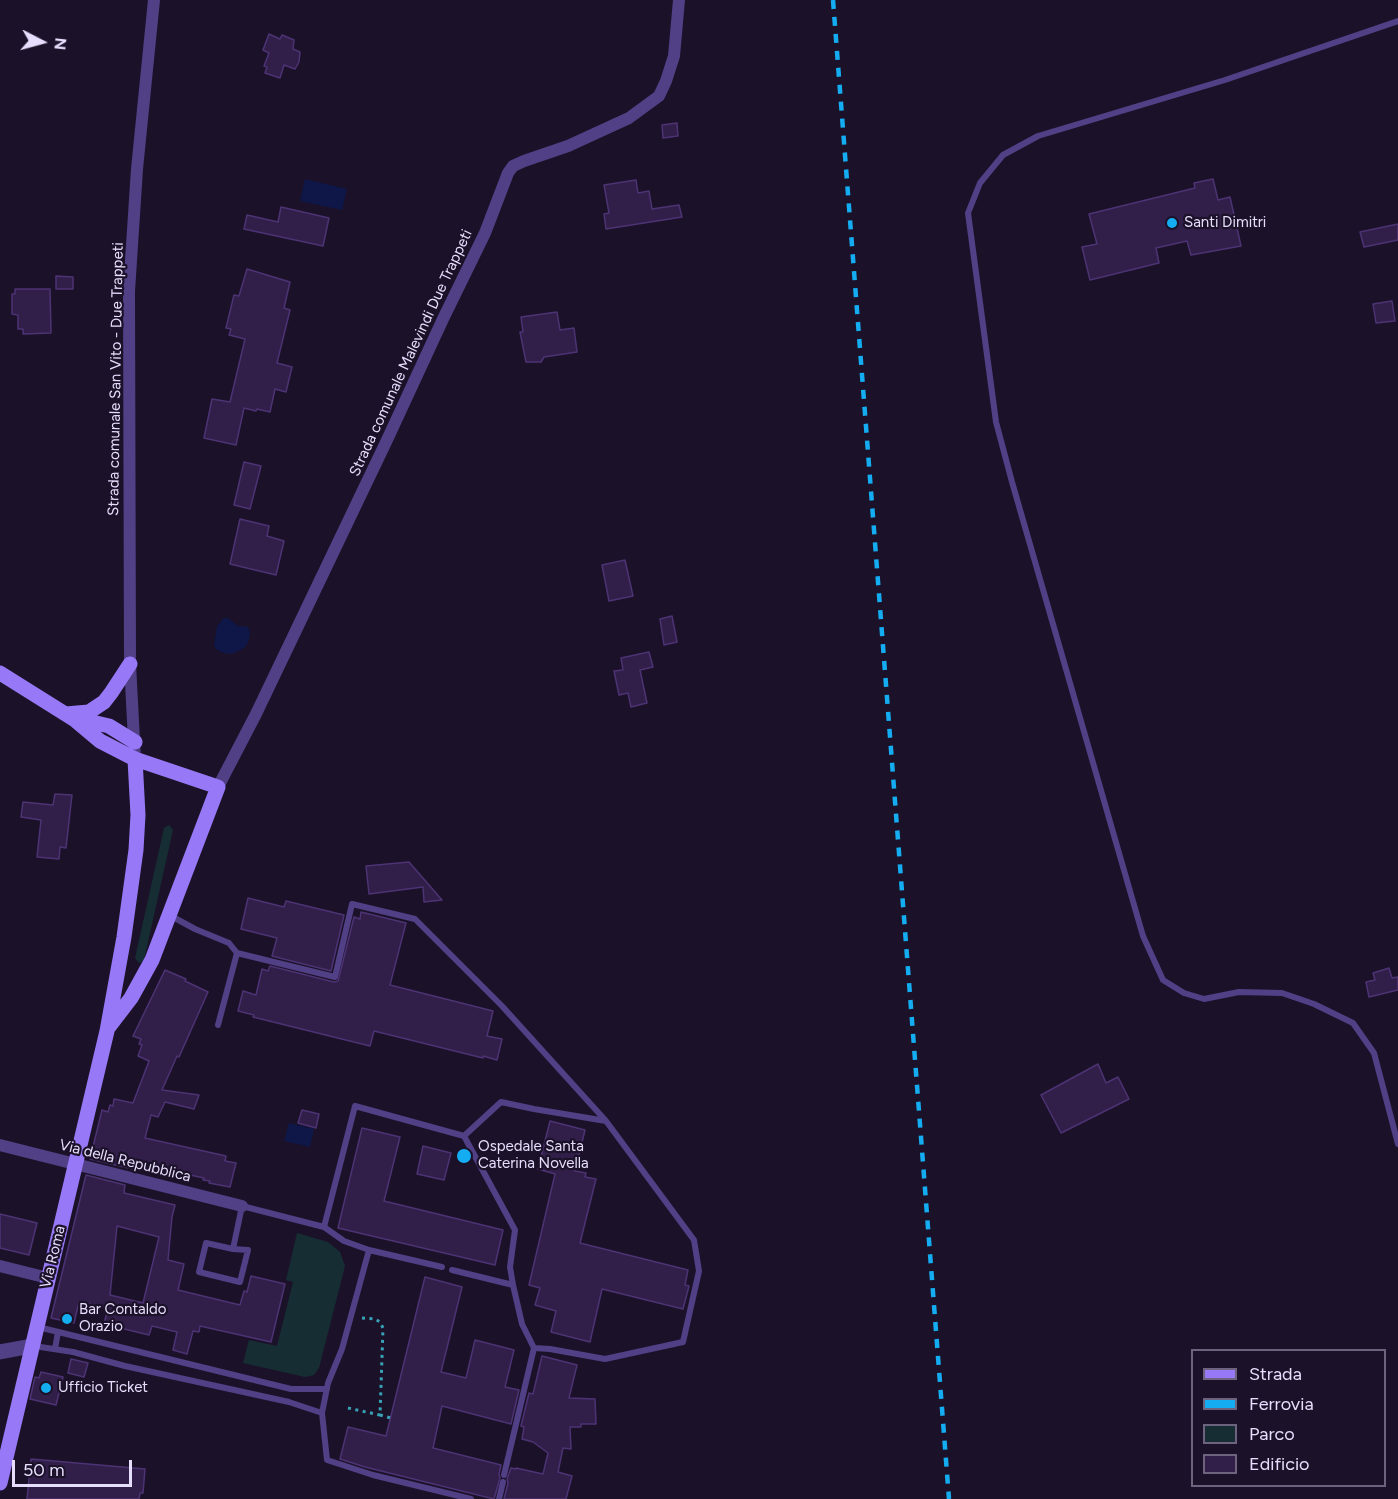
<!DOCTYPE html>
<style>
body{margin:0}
#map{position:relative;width:1398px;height:1499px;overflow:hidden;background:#1b1229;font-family:Figtree,sans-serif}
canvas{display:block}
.legend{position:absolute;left:1191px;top:1349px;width:195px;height:138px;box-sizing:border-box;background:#1b1229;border:2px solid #6d637e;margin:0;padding:8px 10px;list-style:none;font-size:18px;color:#e7ddfd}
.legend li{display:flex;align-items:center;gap:12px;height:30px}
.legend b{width:30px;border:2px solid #6d637e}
.north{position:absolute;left:12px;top:12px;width:60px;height:60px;-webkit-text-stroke:4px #1b1229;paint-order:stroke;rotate:96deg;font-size:16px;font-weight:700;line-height:24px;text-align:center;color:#e7ddfd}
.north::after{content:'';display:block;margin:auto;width:21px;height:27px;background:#e7ddfd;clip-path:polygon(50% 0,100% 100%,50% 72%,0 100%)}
.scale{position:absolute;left:12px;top:1460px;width:120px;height:27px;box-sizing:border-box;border:3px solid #e7ddfd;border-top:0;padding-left:8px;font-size:18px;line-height:21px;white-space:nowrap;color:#e7ddfd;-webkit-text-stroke:4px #1b1229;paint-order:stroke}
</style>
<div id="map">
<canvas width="1398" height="1499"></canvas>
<ul class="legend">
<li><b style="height:8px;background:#9779f8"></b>Strada</li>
<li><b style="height:8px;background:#14adf2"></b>Ferrovia</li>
<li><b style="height:16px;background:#162e33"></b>Parco</li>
<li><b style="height:16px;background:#311f49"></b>Edificio</li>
</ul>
<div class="north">N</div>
<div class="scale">50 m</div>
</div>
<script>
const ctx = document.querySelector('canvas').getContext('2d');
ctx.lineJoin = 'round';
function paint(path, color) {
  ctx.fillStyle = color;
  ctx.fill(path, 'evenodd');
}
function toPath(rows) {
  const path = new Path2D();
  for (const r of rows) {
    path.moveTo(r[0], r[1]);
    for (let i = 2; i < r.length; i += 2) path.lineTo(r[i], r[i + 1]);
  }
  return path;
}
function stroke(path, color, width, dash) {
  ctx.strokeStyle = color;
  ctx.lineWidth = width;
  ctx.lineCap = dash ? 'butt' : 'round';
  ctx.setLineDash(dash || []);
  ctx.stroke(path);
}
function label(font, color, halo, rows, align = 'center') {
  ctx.font = font + ' Figtree,sans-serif';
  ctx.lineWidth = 4.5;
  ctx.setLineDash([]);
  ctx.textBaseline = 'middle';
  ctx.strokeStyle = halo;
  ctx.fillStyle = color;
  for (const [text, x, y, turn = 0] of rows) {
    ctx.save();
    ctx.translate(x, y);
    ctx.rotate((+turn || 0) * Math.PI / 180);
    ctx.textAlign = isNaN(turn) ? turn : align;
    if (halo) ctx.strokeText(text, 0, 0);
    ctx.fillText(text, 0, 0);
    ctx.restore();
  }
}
paint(toPath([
 [169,825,173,830,144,960,139,963,135,958,164,828],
 [297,1233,328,1242,340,1252,345,1266,319,1368,314,1375,305,1377,243,1363,249,1340,277,1346,293,1282,286,1280]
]), '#162e33');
paint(toPath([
 [305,179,347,189,342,210,300,201],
 [224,618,228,618,238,626,248,627,250,632,249,640,247,644,244,648,234,653,229,654,221,652,216,649,214,645,217,626],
 [289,1123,314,1129,310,1147,284,1141]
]), '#0e1747');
const building = toPath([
 [269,34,280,39,282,35,294,40,293,49,300,52,299,62,295,69,284,65,280,78,265,73,267,67,264,66,269,53,263,50,269,34],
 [677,123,678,136,663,138,662,125,677,123],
 [1213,179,1218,200,1230,197,1241,246,1191,255,1187,241,1156,248,1159,263,1090,280,1082,247,1097,244,1089,214,1195,188,1194,183,1213,179],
 [636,180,638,193,649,191,652,209,679,205,682,217,606,229,604,214,609,213,604,185,636,180],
 [281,207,329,218,323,246,244,229,247,215,278,222,281,207],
 [1398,224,1398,240,1364,247,1360,232,1398,224],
 [247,269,290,282,284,308,290,310,277,363,292,367,286,392,275,389,270,412,257,409,256,411,244,408,236,445,204,438,212,399,230,402,245,339,229,335,231,329,226,328,234,295,239,296,247,269],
 [56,276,73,277,73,289,56,289,56,276],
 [15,289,50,289,51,333,23,334,23,329,18,329,18,315,12,314,12,294,15,294,15,289],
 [1392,301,1395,321,1376,323,1373,304,1392,301],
 [557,312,560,330,574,328,577,352,544,357,541,362,526,362,520,332,523,332,521,317,557,312],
 [244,462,261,466,250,509,234,505,244,462],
 [240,519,269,526,267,536,284,541,276,575,230,564,240,519],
 [625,560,633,596,609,601,602,565,625,560],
 [672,616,677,642,664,645,660,619,672,616],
 [649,652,653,667,640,670,647,703,631,707,628,693,619,695,614,671,623,670,621,658,649,652],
 [55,794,72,795,66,848,60,847,59,859,37,857,41,820,21,817,23,802,53,805,55,794],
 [409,862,442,900,424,902,423,887,369,894,366,866,409,862],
 [248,898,284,907,286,901,344,915,331,971,272,956,277,938,241,929,248,898],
 [361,912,406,923,390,985,493,1011,487,1036,502,1039,497,1060,483,1056,483,1058,374,1031,370,1046,253,1017,254,1015,238,1011,243,991,256,995,262,969,268,971,270,966,334,982,338,981,354,917,360,919,361,912],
 [1389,968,1392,978,1398,977,1398,990,1369,997,1366,982,1375,980,1373,973,1389,968],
 [165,970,186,979,185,981,208,992,179,1057,177,1056,162,1090,199,1095,194,1109,165,1102,158,1117,151,1115,145,1138,226,1156,225,1161,236,1163,230,1187,209,1183,210,1181,203,1180,204,1178,139,1164,137,1170,90,1159,102,1110,108,1112,110,1105,113,1106,114,1099,133,1103,149,1061,138,1056,142,1045,139,1044,141,1039,133,1036,165,970],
 [1098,1064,1106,1083,1118,1077,1129,1099,1061,1133,1041,1095,1098,1064],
 [302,1110,319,1114,316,1128,298,1123,302,1110],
 [550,1121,585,1130,575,1171,586,1173,585,1177,596,1179,580,1243,688,1270,685,1285,689,1286,683,1309,602,1289,590,1342,551,1332,556,1311,535,1305,540,1288,529,1285,555,1174,538,1169,550,1121],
 [362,1128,400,1137,384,1201,503,1230,495,1265,338,1228,362,1128],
 [423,1146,451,1153,444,1180,417,1174,423,1146],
 [86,1175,125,1185,124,1193,175,1205,172,1217,168,1260,184,1264,178,1290,240,1305,244,1291,247,1292,251,1276,285,1284,271,1342,200,1326,199,1332,193,1331,187,1354,173,1350,177,1332,152,1326,149,1335,104,1324,108,1308,79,1302,74,1323,51,1318,86,1175],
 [117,1226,159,1237,143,1303,110,1295,117,1226],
 [0,1214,37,1223,29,1255,0,1248,0,1214],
 [425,1277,462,1287,441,1372,466,1378,475,1340,514,1350,505,1387,519,1390,511,1424,442,1406,433,1448,501,1465,499,1474,500,1478,494,1499,365,1467,340,1459,348,1427,386,1436,425,1277],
 [542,1356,577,1365,569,1398,595,1399,596,1424,581,1424,581,1427,570,1427,571,1449,563,1448,558,1472,572,1476,566,1499,504,1499,508,1483,507,1479,511,1468,516,1469,516,1468,543,1474,548,1453,533,1442,522,1439,524,1427,521,1426,529,1393,533,1394,542,1356],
 [71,1359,88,1363,84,1377,68,1373,71,1359],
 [41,1372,63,1377,56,1405,30,1399,35,1377,39,1378,41,1372],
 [31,1459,145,1469,143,1493,140,1493,139,1499,27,1499,31,1459]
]);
paint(building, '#311f49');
stroke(building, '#4d3374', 1.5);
stroke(toPath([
 [362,1318,375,1319,380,1322,383,1328,380,1415,391,1418],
 [348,1408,380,1415]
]), '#38a3b6', 3, [3, 4.5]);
stroke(toPath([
 [1398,21,1225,80,1038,136,1003,155,980,183,968,213,996,422,1012,482,1143,936,1163,980,1184,993,1204,999,1239,992,1282,993,1314,1004,1353,1023,1374,1053,1398,1144],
 [171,916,195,929,229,943,237,953],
 [218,1025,237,953,335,977,352,904,415,919,502,1006,606,1121],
 [464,1136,501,1102,534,1109,606,1121,694,1240,699,1271,683,1342,605,1359,550,1349,534,1348],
 [324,1227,355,1106,464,1136,515,1230,510,1267,513,1285],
 [233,1249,248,1250,240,1282,199,1272,206,1243,233,1249,242,1206,324,1227,344,1241,369,1250,342,1349,328,1383,322,1413,327,1460,373,1475,471,1499],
 [369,1250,442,1267],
 [452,1270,513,1285,522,1324,534,1348,504,1475],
 [38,1327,291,1389,327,1389],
 [34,1346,73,1352,125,1366,289,1402,322,1413],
 [55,1349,58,1332],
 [499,1499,503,1482]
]), '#514086', 6);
stroke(toPath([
 [135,759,130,664,129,291,137,169,154,0],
 [218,787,256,714,387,440,443,319,485,233,508,173,513,166,524,161,568,146,629,118,659,96,666,81,674,56,679,0],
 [0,1145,242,1206],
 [0,1266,48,1278]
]), '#514086', 12);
stroke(toPath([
 [0,1352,32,1346]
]), '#514086', 15);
stroke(toPath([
 [0,673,75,720,100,741,135,759,218,787,152,960,131,998,108,1028],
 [66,714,89,712,104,702,111,693,130,664],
 [75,720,92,722,109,726,135,742],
 [0,1483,107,1031,124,937,136,850,138,815,135,759]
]), '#9779f8', 15);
stroke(toPath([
 [833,0,949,1499]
]), '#14adf2', 4.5, [9, 8]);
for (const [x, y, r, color] of [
 [1172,223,6,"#14adf2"],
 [464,1156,8,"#14adf2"],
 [67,1319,6,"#14adf2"],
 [46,1388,6,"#14adf2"]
]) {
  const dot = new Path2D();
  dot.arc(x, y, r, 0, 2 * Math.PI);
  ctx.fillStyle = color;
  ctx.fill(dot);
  stroke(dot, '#1b1229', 2);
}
label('15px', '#e7ddfd', '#1b1229', [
 ["Santi Dimitri",1184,223],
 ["Ospedale Santa",478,1147],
 ["Caterina Novella",478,1164],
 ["Bar Contaldo",79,1310],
 ["Orazio",79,1327],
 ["Ufficio Ticket",58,1388]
], 'left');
label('15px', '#e7ddfd', '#1b1229', [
 ["Strada comunale Malevindi Due Trappeti",411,353,-65],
 ["Strada comunale San Vito - Due Trappeti",116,379,-89],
 ["Via della Repubblica",125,1161,14],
 ["Via Roma",53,1257,-76]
]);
</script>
